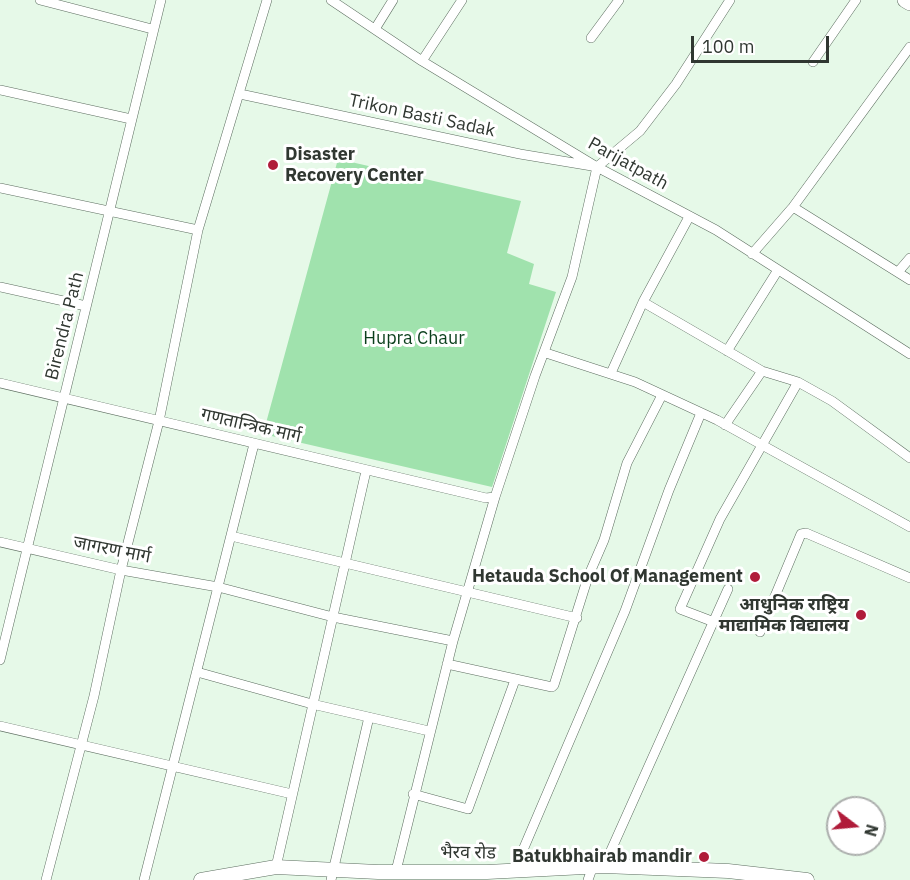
<!DOCTYPE html>
<meta charset="utf-8">
<style>
body{margin:0}
#map{position:relative;width:910px;height:880px;overflow:hidden;background:#e6f9e8;font-family:"IBM Plex Sans",sans-serif}
canvas{display:block}
.north{position:absolute;left:826px;top:796px;width:60px;height:60px;box-sizing:border-box;background:#fff;border:2px solid #acafad;border-radius:50%;rotate:106deg;font-size:16px;font-weight:700;line-height:24px;text-align:center;color:#303731}
.north::after{content:'';display:block;margin:auto;width:21px;height:27px;background:#b01c3a;clip-path:polygon(50% 0,100% 100%,50% 72%,0 100%)}
.scale{position:absolute;left:691px;top:36px;width:138px;height:27px;box-sizing:border-box;border:3px solid #303731;border-top:0;padding-left:8px;font-size:18px;line-height:21px;white-space:nowrap;color:#303731;-webkit-text-stroke:4px #fff;paint-order:stroke}
</style>
<div id="map">
<canvas width="910" height="880"></canvas>
<div class="north">N</div>
<div class="scale">100 m</div>
</div>
<script>
const ctx = document.querySelector('canvas').getContext('2d');
ctx.lineJoin = 'round';
function paint(path, color) {
  ctx.fillStyle = color;
  ctx.fill(path, 'evenodd');
}
function toPath(rows) {
  const path = new Path2D();
  for (const r of rows) {
    path.moveTo(r[0], r[1]);
    for (let i = 2; i < r.length; i += 2) path.lineTo(r[i], r[i + 1]);
  }
  return path;
}
function stroke(path, color, width, dash) {
  ctx.strokeStyle = color;
  ctx.lineWidth = width;
  ctx.lineCap = dash ? 'butt' : 'round';
  ctx.setLineDash(dash || []);
  ctx.stroke(path);
}
function label(font, color, halo, rows, align = 'center') {
  ctx.font = font + ' "IBM Plex Sans","Noto Sans Devanagari",sans-serif';
  ctx.lineWidth = 6;
  ctx.setLineDash([]);
  ctx.textBaseline = 'middle';
  ctx.strokeStyle = halo;
  ctx.fillStyle = color;
  for (const [text, x, y, turn = 0] of rows) {
    ctx.save();
    ctx.translate(x, y);
    ctx.rotate((+turn || 0) * Math.PI / 180);
    ctx.textAlign = isNaN(turn) ? turn : align;
    if (halo) ctx.strokeText(text, 0, 0);
    ctx.fillText(text, 0, 0);
    ctx.restore();
  }
}
paint(toPath([
 [338,159,521,201,507,253,534,264,529,284,556,292,492,487,263,434]
]), '#a0e2ad');
const minor = toPath([
 [40,0,152,29],
 [331,0,422,61,597,167,716,230,910,354],
 [375,29,393,0],
 [591,38,619,0],
 [422,61,462,0],
 [813,62,856,0],
 [0,90,131,119],
 [240,94,520,154,592,166],
 [0,188,198,230],
 [793,207,910,280],
 [752,254,793,207,910,47],
 [898,272,910,258],
 [0,287,86,306],
 [643,302,762,371,798,382,832,401,910,458],
 [727,351,778,270],
 [546,353,635,382,717,420,910,527],
 [611,373,643,302,689,217],
 [0,383,486,498,495,497],
 [725,425,762,371],
 [231,536,577,618],
 [0,542,121,570,218,587,333,617,453,641],
 [714,622,680,609,720,519,798,382],
 [760,632,801,534,806,533,910,578],
 [0,660,161,0],
 [447,664,552,687,554,685,588,577,604,540,627,463,662,395],
 [197,672,312,704,429,731],
 [0,726,292,794],
 [413,794,468,809,515,680],
 [604,866,728,589],
 [276,867,366,471],
 [396,871,453,641,495,497,535,376,572,277,597,167,640,131,676,84,730,0],
 [514,871,625,611,669,490,701,413],
 [46,880,94,696,121,570,159,421,198,230,267,0],
 [144,880,254,444],
 [331,880,369,717],
 [588,880,593,866]
]);
const secondary = toPath([
 [201,880,276,867,378,872,487,872,604,866,728,871,807,880]
]);
const trunk = toPath([
 [905,0,910,3]
]);
stroke(minor, '#5d6e60', 10);
stroke(secondary, '#5d6e60', 15);
stroke(trunk, '#5d6e60', 16);
stroke(minor, '#fff', 9);
stroke(secondary, '#fff', 14);
stroke(trunk, '#fff', 15);
for (const [x, y, r, color] of [
 [273,165,6,"#b01c3a"],
 [755,577,6,"#b01c3a"],
 [861,615,6,"#b01c3a"],
 [704,857,6,"#b01c3a"]
]) {
  const dot = new Path2D();
  dot.arc(x, y, r, 0, 2 * Math.PI);
  ctx.fillStyle = color;
  ctx.fill(dot);
  stroke(dot, '#fff', 2);
}
label('18px', '#303731', '#fff', [
 ["Trikon Basti Sadak",422,116,12],
 ["Parijatpath",628,164,29],
 ["Birendra Path",65,326,-76],
 ["गणतान्त्रिक मार्ग",251,426,13],
 ["जागरण मार्ग",112,550,11],
 ["भैरव रोड",468,853,1]
]);
label('bold 18px', '#303731', '#fff', [
 ["Disaster",285,155,"left"],
 ["Recovery Center",285,176,"left"],
 ["Hetauda School Of Management",743,577],
 ["आधुनिक राष्ट्रिय",849,605],
 ["माद्यामिक विद्यालय",849,626],
 ["Batukbhairab mandir",692,857]
], 'right');
label('18px', '#0a3f1c', '#fff', [
 ["Hupra Chaur",414,339]
]);
</script>
